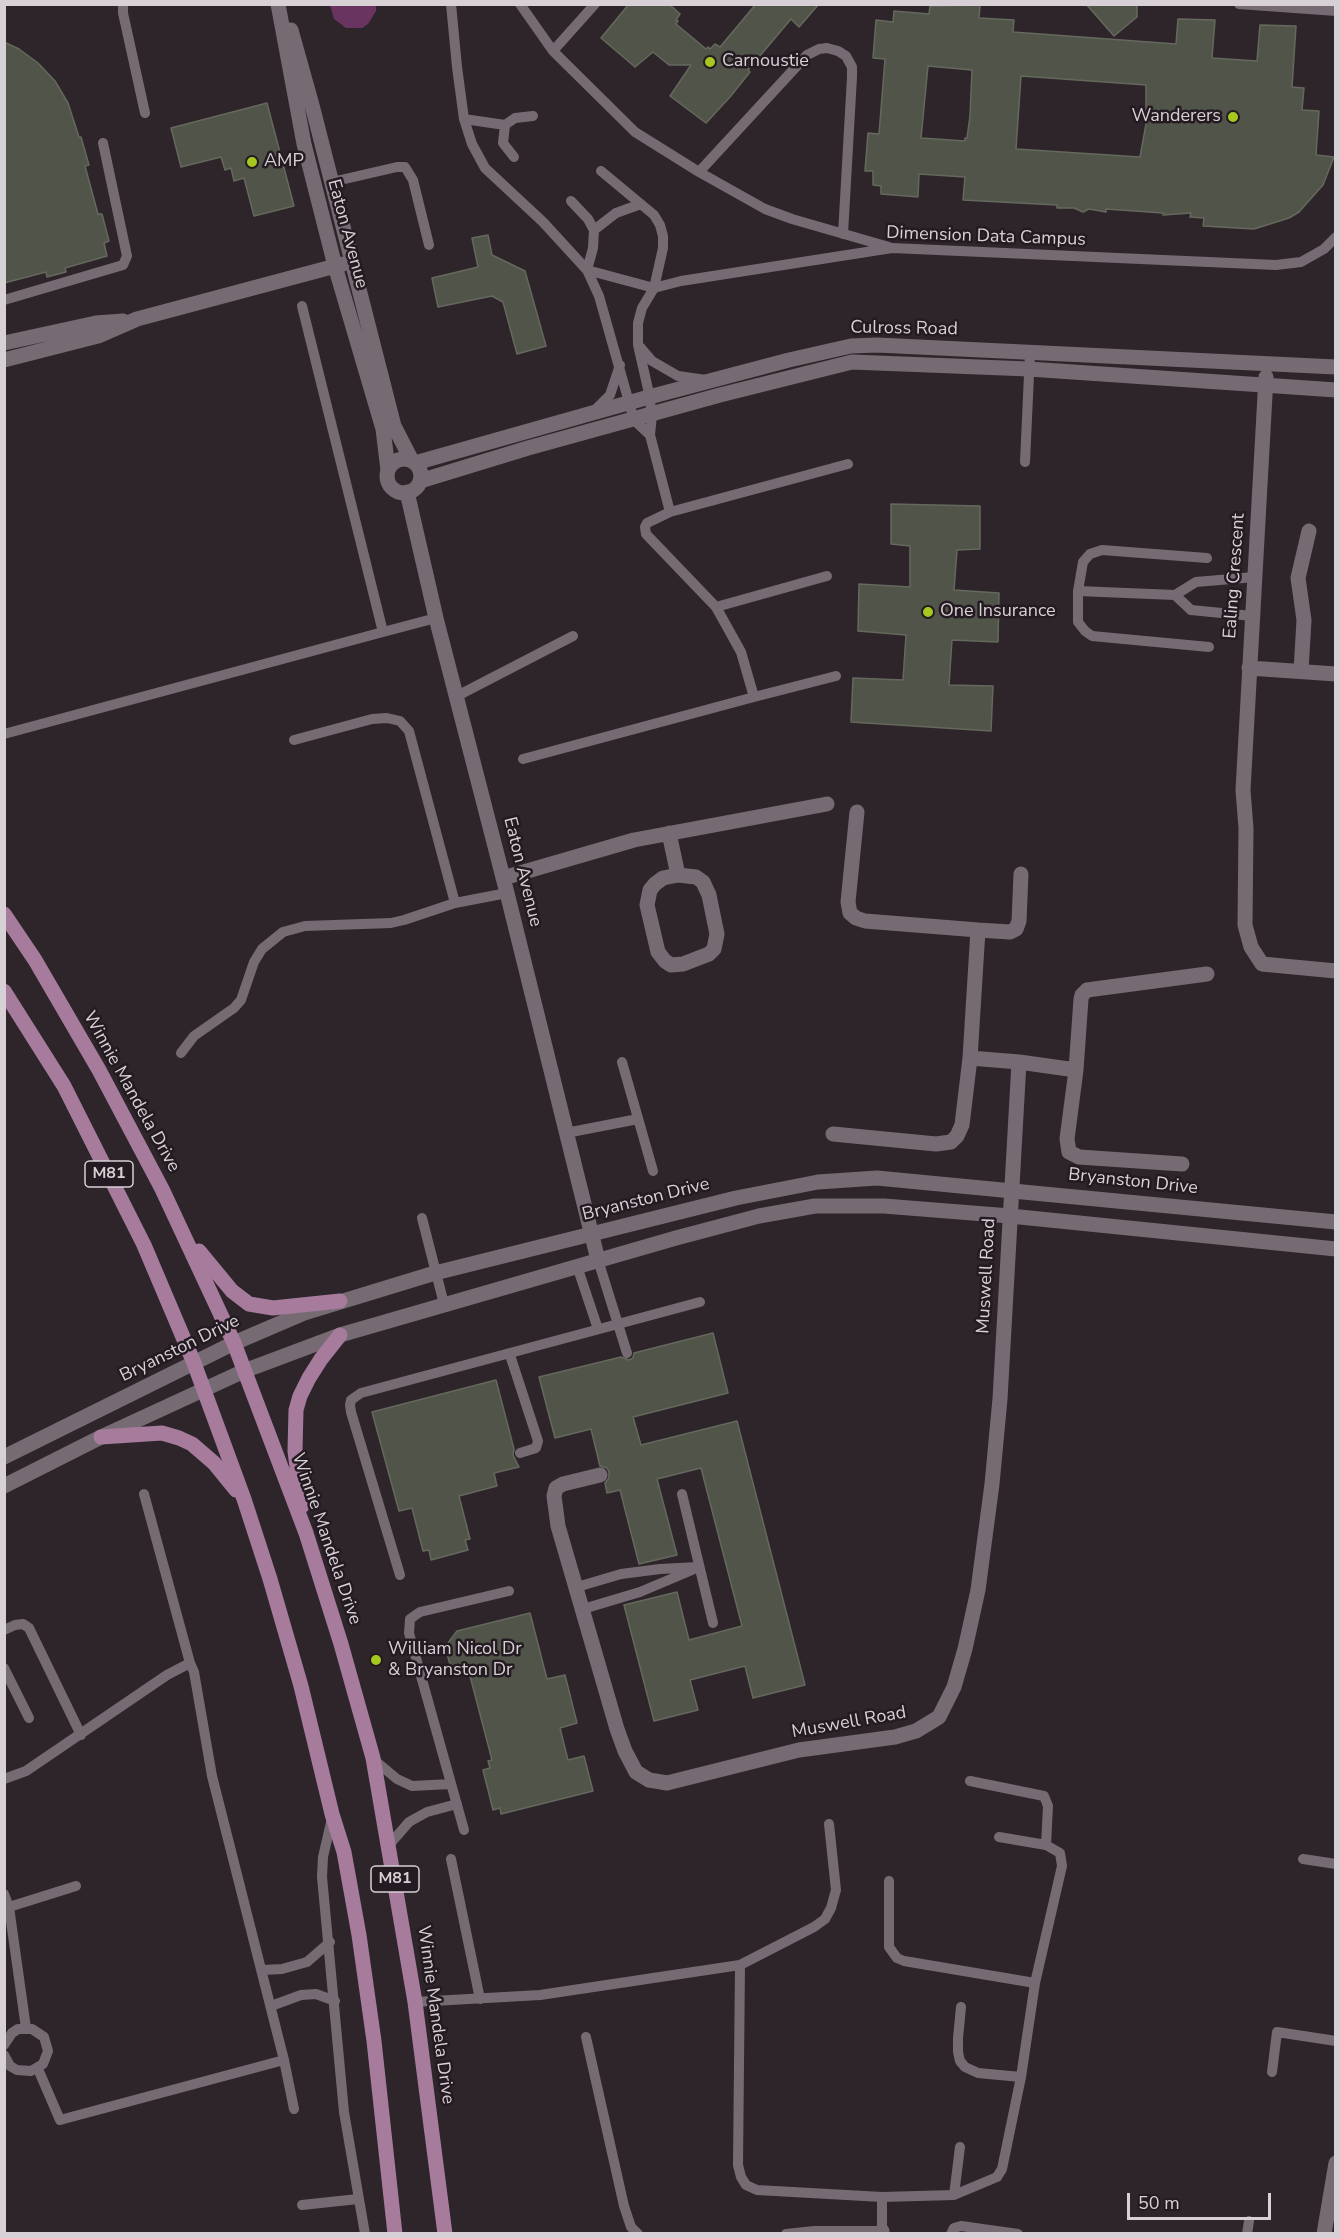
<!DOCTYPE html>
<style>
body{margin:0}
#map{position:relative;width:1340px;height:2238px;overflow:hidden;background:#2e252b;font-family:"Nunito Sans",sans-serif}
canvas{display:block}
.frame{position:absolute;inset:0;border:6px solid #d7d0d5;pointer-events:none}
.scale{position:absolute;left:1127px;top:2193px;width:144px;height:27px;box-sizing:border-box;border:3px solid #d7d0d5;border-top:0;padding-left:8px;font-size:18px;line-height:21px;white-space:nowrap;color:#d7d0d5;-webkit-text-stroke:4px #241b22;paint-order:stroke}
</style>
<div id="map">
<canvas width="1340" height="2238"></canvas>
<div class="frame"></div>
<div class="scale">50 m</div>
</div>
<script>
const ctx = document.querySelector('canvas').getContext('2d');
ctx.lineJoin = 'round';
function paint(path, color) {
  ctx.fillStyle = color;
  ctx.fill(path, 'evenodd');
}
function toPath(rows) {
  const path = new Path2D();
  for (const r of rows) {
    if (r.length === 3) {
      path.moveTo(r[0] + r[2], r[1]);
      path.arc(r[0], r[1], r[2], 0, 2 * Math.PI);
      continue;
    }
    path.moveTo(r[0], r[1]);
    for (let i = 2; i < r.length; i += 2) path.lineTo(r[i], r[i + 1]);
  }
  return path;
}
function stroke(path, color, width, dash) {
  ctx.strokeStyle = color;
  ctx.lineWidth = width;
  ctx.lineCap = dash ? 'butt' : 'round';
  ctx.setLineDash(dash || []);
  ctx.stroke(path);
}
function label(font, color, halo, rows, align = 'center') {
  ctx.font = font + ' "Nunito Sans",sans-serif';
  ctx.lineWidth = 5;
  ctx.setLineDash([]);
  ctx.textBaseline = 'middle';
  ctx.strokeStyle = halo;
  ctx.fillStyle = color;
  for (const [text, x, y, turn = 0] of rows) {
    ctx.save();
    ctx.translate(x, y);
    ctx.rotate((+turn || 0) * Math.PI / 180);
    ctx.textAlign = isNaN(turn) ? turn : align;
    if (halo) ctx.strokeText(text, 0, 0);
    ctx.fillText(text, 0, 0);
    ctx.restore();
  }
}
paint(toPath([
 [330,5,376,5,376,11,368,24,362,28,346,28,334,19]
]), '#6a3460');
const building = toPath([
 [629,4,669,4,680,14,676,20,678,21,676,24,706,49,708,47,710,49,715,44,720,47,756,4,819,4,799,27,791,19,748,70,750,72,730,97,706,123,670,96,691,65,669,65,653,52,635,67,601,38,629,4],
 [1086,4,1137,4,1137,17,1114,36,1086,4],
 [980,5,979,18,1014,20,1013,32,1176,44,1178,19,1215,20,1212,58,1257,61,1260,25,1296,26,1292,87,1304,88,1302,110,1319,111,1316,155,1334,157,1323,185,1299,212,1289,218,1254,229,1203,226,1204,218,1190,217,1191,213,1163,215,1163,213,1106,209,1106,212,1089,209,1083,212,1074,208,1057,208,1057,205,963,200,965,177,919,174,918,197,881,194,881,186,873,185,873,171,865,171,868,133,879,134,885,59,873,58,876,20,893,22,894,11,929,14,930,6,980,5],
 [928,66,972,70,970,116,967,138,965,138,965,141,921,138,928,66],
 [1021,76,1146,85,1146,124,1140,157,1016,149,1021,76],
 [4,42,19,49,38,63,55,81,68,103,79,137,81,137,89,165,85,166,98,214,102,214,109,241,104,243,107,256,65,268,66,272,47,277,46,272,4,283,4,42],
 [267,103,294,206,254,216,244,178,234,181,231,168,225,170,221,157,181,167,171,128,267,103],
 [488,235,492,255,525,271,546,346,517,354,503,302,492,296,438,307,432,278,478,267,472,238,488,235],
 [891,504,980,506,980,549,957,550,954,590,999,593,998,642,952,640,949,685,993,686,991,731,851,722,853,678,903,680,906,635,858,631,859,584,910,587,910,546,891,544,891,504],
 [713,1333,728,1393,633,1417,641,1445,737,1421,805,1685,753,1698,745,1666,690,1680,698,1710,654,1721,624,1605,677,1592,689,1640,742,1626,701,1468,657,1479,677,1555,639,1564,620,1490,607,1493,605,1483,609,1478,609,1472,607,1468,600,1466,591,1429,555,1438,539,1377,621,1357,629,1360,633,1358,634,1353,713,1333],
 [496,1380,514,1449,513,1455,519,1467,494,1473,497,1486,459,1496,470,1539,465,1540,468,1550,431,1560,429,1550,423,1551,412,1508,399,1511,372,1412,496,1380],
 [530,1613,547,1679,565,1675,577,1723,560,1728,568,1760,584,1756,593,1791,501,1814,500,1808,493,1810,483,1770,490,1768,488,1761,492,1760,470,1676,451,1668,445,1647,457,1631,530,1613]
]);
paint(building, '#515449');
stroke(building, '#65695d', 1.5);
stroke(toPath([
 [123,4,123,13,145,113],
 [451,4,457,67,464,119,472,144,485,168,543,222,587,270,599,296,634,420,650,435],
 [520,4,553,51,635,132,699,172,765,209,792,219,889,247],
 [1239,4,1336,11],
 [553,51,595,4],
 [464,119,505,125],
 [514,157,503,143,505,125,515,118,533,116],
 [699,172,807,55,819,49,827,48,838,51,846,56,852,67,852,77,843,234],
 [332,182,397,167,405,167,413,180,429,245],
 [571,201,588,219,594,230,593,248,587,270,654,288,663,248,663,236,660,225,654,215,601,171],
 [594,230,616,213,641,204],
 [4,300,123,265,127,256,103,143],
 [640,347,652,361,678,376,706,380],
 [595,410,610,395,620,365],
 [1025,462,1030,353],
 [848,464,670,512,650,435,652,415,648,389,638,345,638,323,642,308,654,288,681,281,892,248,1276,265,1301,262,1324,249,1336,237],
 [1207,558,1102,550,1090,554,1083,562,1078,591,1078,622,1085,631,1092,636,1209,647],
 [1078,591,1175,595,1196,582,1255,577],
 [1175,595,1191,610,1252,616],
 [716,607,827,576],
 [383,632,436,618],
 [457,696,573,636],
 [754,697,836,676],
 [4,734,383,632,302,306],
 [294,740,372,719,387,718,400,721,409,731,455,903],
 [523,759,754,697,741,652,716,607,646,534,645,527,647,523,670,512],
 [181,1053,194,1036,234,1008,241,1000,254,962,262,949,283,932,305,926,391,923,404,920,455,903,507,893],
 [622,1062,653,1171],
 [566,1133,638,1119],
 [422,1218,444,1304],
 [598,1260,627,1353],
 [577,1266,598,1329],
 [510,1355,538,1441,536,1448,520,1453],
 [144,1494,190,1663],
 [682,1494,713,1623],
 [400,1575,351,1412,350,1405,351,1400,361,1393,700,1302],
 [577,1587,621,1574,660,1569,698,1567],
 [583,1609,640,1592,692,1570],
 [4,1630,15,1625,23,1624,29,1628,81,1735],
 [4,1668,29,1718],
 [373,1759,397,1779,412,1786,451,1784],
 [4,1779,26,1771,167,1675,190,1663,194,1672,212,1776,284,2060,60,2120,38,2069],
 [970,1781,1044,1796,1048,1806,1046,1845],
 [332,1818,323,1857,322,1877,344,2112,365,2234],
 [464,1830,409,1633,410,1619,420,1612,509,1591],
 [389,1845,409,1822,427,1812,457,1804],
 [451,1859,480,1999],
 [1303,1859,1336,1864],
 [889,1881,889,1947,897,1958,904,1961,1035,1983],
 [4,1894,9,1907,26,2028],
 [9,1907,76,1886],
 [740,1965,814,1927,825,1919,831,1908,836,1890,829,1824],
 [262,1970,282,1969,307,1962,330,1942],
 [415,2002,540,1995,740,1965,738,2165,741,2177,746,2185,757,2190,882,2197,954,2195,997,2177,1002,2169,1021,2077,1035,1983,1062,1866,1060,1853,1046,1845,999,1837],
 [271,2006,301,1995,316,1994,335,2001],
 [961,2007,958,2038,958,2052,960,2061,965,2067,978,2073,1021,2077],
 [586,2037,624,2206,631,2227,638,2234],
 [4,2045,12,2033,18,2029,32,2029,44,2037,48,2051,43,2064,31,2071,17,2070,10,2066,4,2055],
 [284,2060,294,2109],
 [1272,2072,1277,2032,1336,2041],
 [954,2195,960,2147],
 [302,2205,358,2199],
 [786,2234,814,2231,882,2231,882,2197],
 [951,2234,954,2228,961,2226,1018,2234],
 [1247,2234,1249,2221]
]), '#766b73', 10);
stroke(toPath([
 [278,4,304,144,335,266,383,429,388,470],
 [291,30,312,105,394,426,412,461],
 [4,343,96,323,123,321],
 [4,360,98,336,137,319,343,264],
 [1266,377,1243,790,1246,828,1245,925,1251,947,1262,964,1336,971],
 [404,476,17],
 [415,463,649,397,789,360,851,346,877,345,1336,367],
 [420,481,528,448,720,395,852,362,1029,369,1336,390],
 [407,492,436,618,507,893,598,1260],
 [1249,668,1336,674],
 [1301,671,1304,620,1298,578,1309,531],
 [669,833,678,875],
 [678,875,696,877,703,882,709,895,717,934,714,949,709,954,683,964,671,965,665,961,658,952,647,905,650,890,655,884,663,878,678,875],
 [503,878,634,840,827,804],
 [978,930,1010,932,1016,929,1019,921,1021,874],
 [1019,1062,1076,1070,1081,999,1082,995,1087,990,1207,974],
 [1076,1070,1067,1139,1069,1152,1079,1157,1182,1164],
 [833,1134,936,1144,951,1142,957,1136,962,1125,970,1058],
 [600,1475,563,1484,556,1488,554,1496,558,1526,617,1729,625,1751,636,1772,649,1780,667,1783,799,1750,895,1737,916,1731,939,1717,954,1687,965,1649,978,1590,992,1484,1000,1399,1019,1062,970,1058,978,930,865,921,856,918,850,913,848,902,857,812],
 [882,2234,882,2231]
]), '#766b73', 15);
stroke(toPath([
 [4,1457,234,1343,304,1313,435,1273,736,1198,818,1182,877,1178,1336,1222],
 [4,1486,101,1437,244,1371,340,1335,676,1238,759,1216,815,1206,884,1206,1010,1216,1336,1249],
 [1324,2234,1336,2163]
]), '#766b73', 15);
stroke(toPath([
 [4,914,35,960,99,1070,162,1189,234,1343,306,1533,341,1644,373,1758,415,2002,445,2234],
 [4,991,64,1086,144,1245,194,1363,244,1499,270,1579,301,1686,332,1814,344,1852,359,1935,374,2041,395,2234],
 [199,1251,232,1291,249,1304,273,1308,340,1301],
 [101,1437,162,1433,179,1438,192,1444,214,1463,236,1490],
 [302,1506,295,1451,296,1410,300,1396,309,1378,321,1359,340,1335]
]), '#a67b9c', 15);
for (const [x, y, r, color] of [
 [710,62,6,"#a7c81f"],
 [1233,117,6,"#a7c81f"],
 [252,162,6,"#a7c81f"],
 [928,612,6,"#a7c81f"],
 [376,1660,6,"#a7c81f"]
]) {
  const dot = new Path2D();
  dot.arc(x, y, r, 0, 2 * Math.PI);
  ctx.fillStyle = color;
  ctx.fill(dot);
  stroke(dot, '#241b22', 2);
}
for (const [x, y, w] of [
 [109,1174,48],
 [395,1879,48]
]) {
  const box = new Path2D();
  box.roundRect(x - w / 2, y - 13, w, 26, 4.5);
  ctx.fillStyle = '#241b22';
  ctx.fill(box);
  stroke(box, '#d7d0d5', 1.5);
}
label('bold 16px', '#d7d0d5', null, [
 ["M81",109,1174],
 ["M81",395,1879]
]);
label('18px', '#d7d0d5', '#241b22', [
 ["Carnoustie",722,62],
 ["Wanderers",1221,117,"right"],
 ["AMP",264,162],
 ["One Insurance",940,612],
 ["William Nicol Dr",388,1650],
 ["& Bryanston Dr",388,1671]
], 'left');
label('18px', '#d7d0d5', '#241b22', [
 ["Eaton Avenue",347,234,75],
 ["Dimension Data Campus",986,237,2],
 ["Culross Road",904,329,1],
 ["Ealing Crescent",1235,576,-86],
 ["Eaton Avenue",522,872,76],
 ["Winnie Mandela Drive",131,1092,61],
 ["Bryanston Drive",1133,1182,6],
 ["Bryanston Drive",646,1200,-14],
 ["Muswell Road",987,1276,-87],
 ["Bryanston Drive",180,1349,-26],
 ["Winnie Mandela Drive",326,1539,71],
 ["Muswell Road",849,1723,-10],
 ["Winnie Mandela Drive",435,2015,82]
]);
</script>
